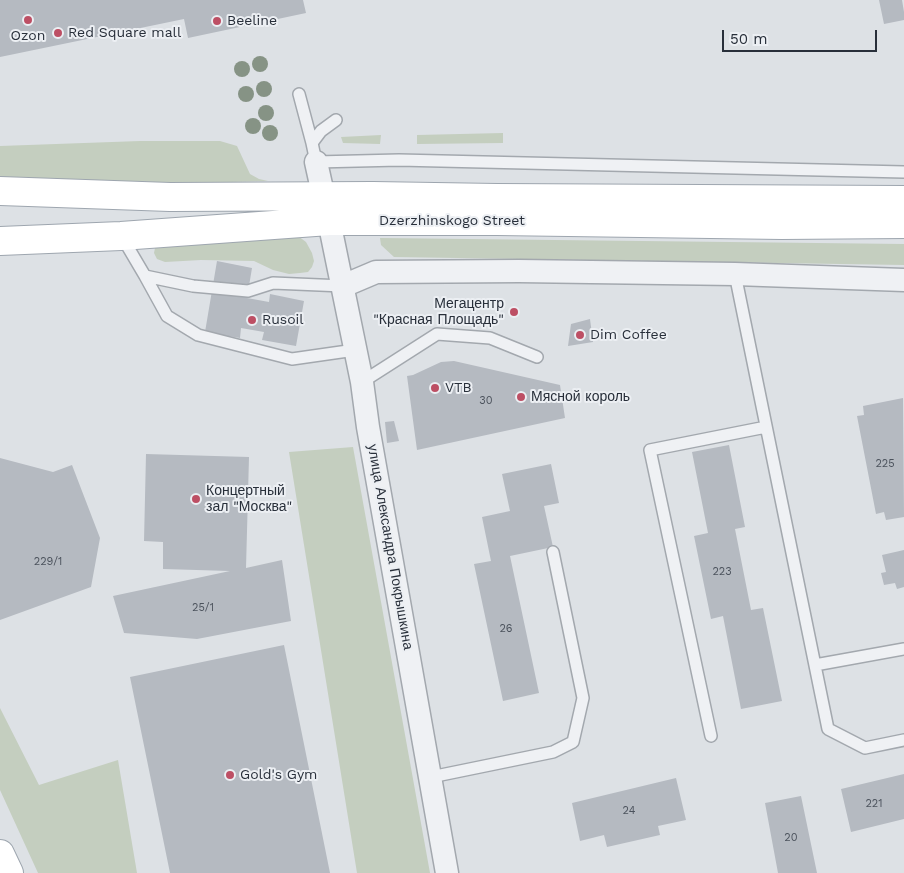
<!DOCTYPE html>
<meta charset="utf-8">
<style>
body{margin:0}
#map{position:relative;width:904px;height:873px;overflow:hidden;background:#dde1e5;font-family:"Work Sans",sans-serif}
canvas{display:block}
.scale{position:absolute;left:722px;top:30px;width:155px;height:22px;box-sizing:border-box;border:2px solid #282f3a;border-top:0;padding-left:6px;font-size:15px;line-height:18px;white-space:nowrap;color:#282f3a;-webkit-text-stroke:4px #eceff3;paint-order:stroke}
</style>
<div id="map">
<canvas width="904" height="873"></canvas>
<div class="scale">50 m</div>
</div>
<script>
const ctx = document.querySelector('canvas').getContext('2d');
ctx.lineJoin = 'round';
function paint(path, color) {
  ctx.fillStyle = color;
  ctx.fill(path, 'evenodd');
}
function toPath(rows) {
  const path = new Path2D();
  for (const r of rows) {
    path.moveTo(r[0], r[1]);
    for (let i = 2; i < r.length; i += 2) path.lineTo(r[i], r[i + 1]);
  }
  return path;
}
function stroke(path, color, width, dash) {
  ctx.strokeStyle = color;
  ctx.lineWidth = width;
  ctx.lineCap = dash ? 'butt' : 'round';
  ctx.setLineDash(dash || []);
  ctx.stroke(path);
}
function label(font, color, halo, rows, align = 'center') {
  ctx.font = font + ' "Work Sans",sans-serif';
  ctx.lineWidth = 4;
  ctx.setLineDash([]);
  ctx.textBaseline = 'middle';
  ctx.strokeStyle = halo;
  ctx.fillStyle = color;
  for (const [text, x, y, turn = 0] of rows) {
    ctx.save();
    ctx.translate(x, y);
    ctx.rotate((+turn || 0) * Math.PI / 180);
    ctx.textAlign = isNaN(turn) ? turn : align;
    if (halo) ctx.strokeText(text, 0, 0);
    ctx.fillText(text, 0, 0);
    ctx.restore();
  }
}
paint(toPath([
 [503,133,503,143,417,144,417,135],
 [381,135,380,144,343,143,341,137],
 [140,141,220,141,237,146,250,174,259,179,268,181,196,183,0,178,0,146],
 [298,236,306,242,312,253,314,261,312,267,308,272,300,273,289,274,273,270,254,261,201,260,165,262,157,259,154,253,155,248,160,243],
 [380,238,904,244,904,265,394,257,381,245],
 [353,447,430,873,357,873,289,452],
 [0,708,39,785,118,760,137,873,38,873,0,790]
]), '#c4cebf');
paint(toPath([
 [0,0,303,0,306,13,188,38,184,19,0,57],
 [879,0,902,0,904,12,904,20,884,24],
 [217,261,252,268,247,298,269,302,270,294,304,301,296,346,262,340,264,332,241,328,240,338,205,332],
 [590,319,593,342,568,346,571,324],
 [454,361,560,385,565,418,417,450,407,376,413,375,441,362],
 [903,398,904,517,886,520,884,512,876,514,857,416,864,415,863,406],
 [394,421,399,441,387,443,385,422],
 [729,445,745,527,735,529,751,610,763,608,782,701,741,709,723,616,711,619,694,536,708,533,692,452],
 [146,454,249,457,246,568,282,560,291,621,197,639,124,633,113,596,230,571,163,569,163,542,144,541],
 [0,458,53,472,72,465,100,538,91,587,0,620],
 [551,464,559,503,544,506,553,547,510,556,539,693,503,701,474,564,491,561,482,517,510,511,502,474],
 [904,550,904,587,897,589,895,583,884,585,881,573,886,572,882,555],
 [284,645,330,873,170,873,130,677],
 [904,774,904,819,851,832,841,789],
 [676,778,686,820,658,826,660,835,607,847,604,835,580,841,572,803],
 [801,796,817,873,778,873,765,803]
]), '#b5bac1');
const lane = toPath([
 [299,94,312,143,316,162,399,160,904,172],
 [312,143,321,131,336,120],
 [122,237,145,276,167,316,198,335,292,359,355,350],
 [735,274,828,729,865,748,904,740],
 [145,276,193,286,248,291,273,283,343,286],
 [362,382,437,334,490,338,537,357],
 [815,665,904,649],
 [711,736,650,450,766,427],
 [431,777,553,752,573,742,583,698,553,552]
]);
const street = toPath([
 [316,162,329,221,362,382,368,427,447,873],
 [343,286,376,272,519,271,735,274,904,280]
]);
const primary = toPath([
 [0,191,170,197,373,196,497,198,904,200],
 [0,241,121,236,329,221,497,221,782,225,904,224],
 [0,854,9,873]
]);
stroke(lane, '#a3a8ae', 14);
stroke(street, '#a3a8ae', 25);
stroke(primary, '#9ea6af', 30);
stroke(lane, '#eff1f4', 11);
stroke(street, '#eff1f4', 22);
stroke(primary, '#fff', 28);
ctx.fillStyle = '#869385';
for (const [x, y] of [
 [260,64],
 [242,69],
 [264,89],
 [246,94],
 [266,113],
 [253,126],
 [270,133]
]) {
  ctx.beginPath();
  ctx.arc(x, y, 8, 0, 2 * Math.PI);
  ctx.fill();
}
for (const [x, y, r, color] of [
 [28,20,5,"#bd4f64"],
 [217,21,5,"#bd4f64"],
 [58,33,5,"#bd4f64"],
 [514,312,5,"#bd4f64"],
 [252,320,5,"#bd4f64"],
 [580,335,5,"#bd4f64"],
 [435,388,5,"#bd4f64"],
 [521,397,5,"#bd4f64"],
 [196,499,5,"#bd4f64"],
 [230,775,5,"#bd4f64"]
]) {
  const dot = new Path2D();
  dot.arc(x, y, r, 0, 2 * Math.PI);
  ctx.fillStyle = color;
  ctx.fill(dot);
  stroke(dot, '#eceff3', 2);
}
label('11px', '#4b525c', null, [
 ["30",486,401],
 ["225",885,464],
 ["229/1",48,562],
 ["223",722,572],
 ["25/1",203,608],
 ["26",506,629],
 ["221",874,804],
 ["24",629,811],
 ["20",791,838]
]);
label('14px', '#282f3a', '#eceff3', [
 ["Beeline",227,21],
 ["Red Square mall",68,33],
 ["Ozon",28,36,"center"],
 ["Мегацентр",504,304,"right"],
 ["\"Красная Площадь\"",504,320,"right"],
 ["Rusoil",262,320],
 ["Dim Coffee",590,335],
 ["VTB",445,388],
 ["Мясной король",531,397],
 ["Концертный",206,491],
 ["зал \"Москва\"",206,507],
 ["Gold's Gym",240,775]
], 'left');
label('14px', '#282f3a', '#eceff3', [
 ["Dzerzhinskogo Street",452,221],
 ["улица Александра Покрышкина",390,547,80]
]);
</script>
